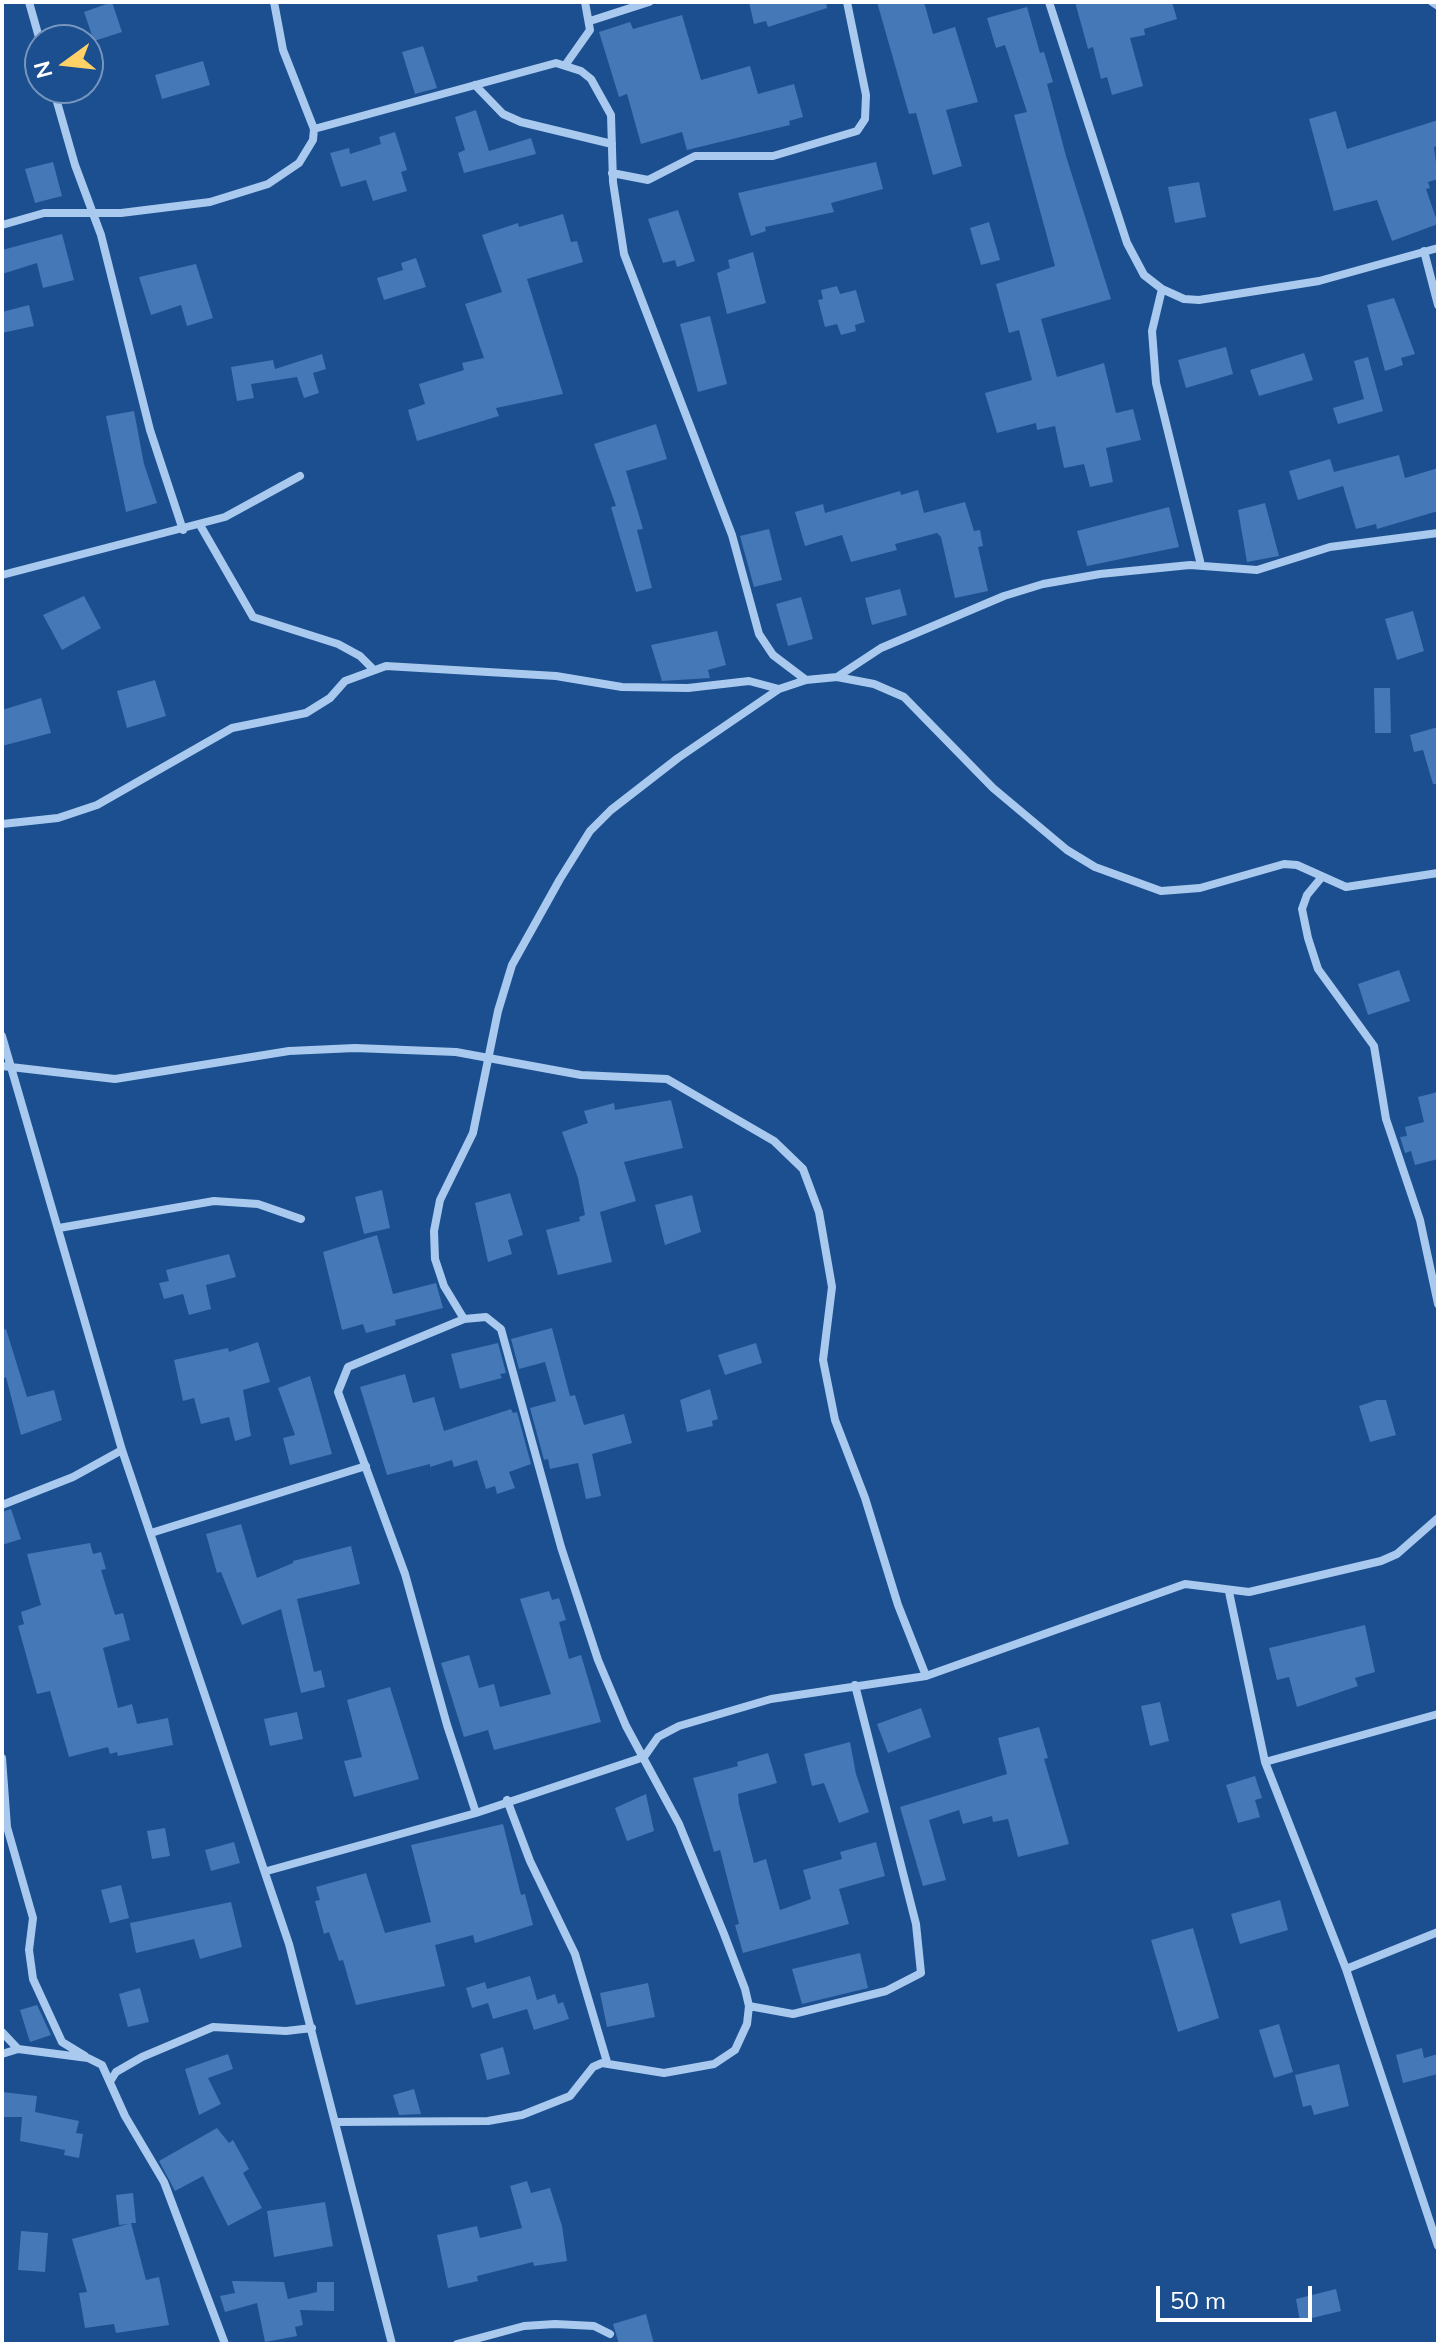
<!DOCTYPE html>
<style>
body{margin:0}
#map{position:relative;width:1440px;height:2346px;overflow:hidden;background:#1b4f8f;font-family:Mulish,sans-serif}
canvas{display:block}
.frame{position:absolute;inset:0;border:4px solid #fff;pointer-events:none}
.north{position:absolute;left:24px;top:24px;width:80px;height:80px;box-sizing:border-box;background:#1b4f8f;border:2px solid #7695bc;border-radius:50%;rotate:255deg;font-size:22px;font-weight:700;line-height:32px;text-align:center;color:#fff}
.north::after{content:'';display:block;margin:auto;width:28px;height:36px;background:#ffd166;clip-path:polygon(50% 0,100% 100%,50% 72%,0 100%)}
.scale{position:absolute;left:1156px;top:2286px;width:156px;height:36px;box-sizing:border-box;border:4px solid #fff;border-top:0;padding-left:10px;font-size:24px;line-height:28px;white-space:nowrap;color:#fff;-webkit-text-stroke:6px #1b4f8f;paint-order:stroke}
</style>
<div id="map">
<canvas width="1440" height="2346"></canvas>
<div class="frame"></div>
<div class="north">N</div>
<div class="scale">50 m</div>
</div>
<script>
const ctx = document.querySelector('canvas').getContext('2d');
ctx.lineJoin = 'round';
function paint(path, color) {
  ctx.fillStyle = color;
  ctx.fill(path, 'evenodd');
}
function toPath(rows) {
  const path = new Path2D();
  for (const r of rows) {
    path.moveTo(r[0], r[1]);
    for (let i = 2; i < r.length; i += 2) path.lineTo(r[i], r[i + 1]);
  }
  return path;
}
function stroke(path, color, width, dash) {
  ctx.strokeStyle = color;
  ctx.lineWidth = width;
  ctx.lineCap = dash ? 'butt' : 'round';
  ctx.setLineDash(dash || []);
  ctx.stroke(path);
}
paint(toPath([
 [112,2,122,32,94,41,84,12],
 [749,2,826,2,827,8,768,27,766,21,754,24],
 [877,2,924,2,933,34,955,27,978,102,946,110,962,166,933,175,916,113,909,114],
 [1075,2,1172,2,1177,19,1144,29,1145,35,1130,38,1143,86,1112,95,1107,77,1101,79,1093,47,1088,49],
 [1027,7,1040,53,1044,52,1053,82,1047,84,1066,156,1111,299,1041,319,1057,377,1104,363,1116,413,1133,409,1141,440,1106,448,1113,482,1090,487,1084,464,1064,468,1055,426,1037,430,1036,423,997,433,985,393,1032,380,1019,330,1009,333,996,284,1055,266,1014,115,1027,112,1005,45,996,48,987,18],
 [682,15,701,80,750,66,758,94,794,84,803,117,789,121,790,125,687,150,682,132,641,144,627,94,619,97,599,32,630,22,633,29],
 [423,46,437,88,415,94,402,52],
 [203,61,210,85,162,99,155,75],
 [476,110,489,151,531,138,536,154,464,173,458,153,465,150,455,117],
 [1336,111,1347,149,1438,120,1438,145,1434,147,1438,179,1428,182,1430,188,1426,189,1438,224,1392,241,1377,200,1334,211,1309,119],
 [395,132,407,170,401,172,407,191,373,201,366,180,341,187,330,153,349,148,350,154,381,144,379,137],
 [53,162,62,196,35,203,25,169],
 [876,162,883,189,831,203,834,212,765,227,766,231,751,236,738,193],
 [1199,182,1206,217,1175,223,1168,187],
 [678,210,695,261,677,267,675,260,663,263,648,219],
 [563,214,571,242,577,241,583,262,527,279,563,394,496,408,499,416,417,441,408,410,425,404,419,384,464,370,462,363,484,358,465,304,502,292,482,235,518,223,519,227],
 [989,222,1000,260,981,265,970,228],
 [62,234,74,280,43,288,37,263,2,274,2,250],
 [753,252,766,303,727,314,717,273,730,268,728,260],
 [416,258,426,287,384,300,377,278,403,270,401,263],
 [196,264,213,318,187,326,181,305,151,315,139,277],
 [837,286,840,294,856,290,865,322,855,325,856,331,841,335,837,324,825,327,818,300,823,299,821,290],
 [1394,298,1415,354,1401,358,1403,365,1385,371,1367,305],
 [29,305,34,326,2,333,2,312],
 [710,316,727,384,698,392,680,324],
 [1226,347,1233,374,1186,388,1178,360],
 [1304,353,1313,380,1259,396,1250,370],
 [322,354,326,369,313,373,319,393,304,398,297,377,251,384,254,398,237,401,231,367,273,360,275,369],
 [1368,357,1383,411,1338,424,1333,408,1364,399,1354,361],
 [134,411,144,464,157,503,126,512,106,416],
 [656,424,667,459,626,471,643,529,637,530,652,588,636,592,611,507,616,506,594,444],
 [1399,455,1405,478,1438,468,1438,511,1377,529,1376,524,1356,529,1343,486,1298,500,1289,471,1330,459,1334,472],
 [918,490,924,513,965,502,974,531,980,530,983,546,978,547,988,591,955,598,941,537,937,533,895,544,897,550,851,562,842,535,805,546,795,512,823,504,825,513,900,491,901,495],
 [1265,503,1279,556,1247,562,1238,510],
 [1169,507,1179,547,1087,566,1077,531],
 [769,529,782,580,754,587,740,536],
 [900,589,907,615,872,625,865,598],
 [84,596,101,628,62,650,43,615],
 [801,597,813,639,788,646,776,604],
 [1413,611,1424,651,1397,660,1385,619],
 [717,631,726,665,708,670,710,678,662,681,651,645],
 [155,680,166,716,127,728,117,691],
 [1374,688,1390,688,1391,733,1375,733],
 [41,698,51,733,2,746,2,710],
 [1438,727,1438,784,1433,784,1423,750,1414,752,1410,735],
 [1399,970,1410,1001,1368,1015,1358,984],
 [1438,1092,1438,1159,1415,1165,1411,1151,1405,1153,1400,1137,1407,1136,1405,1127,1424,1122,1418,1097],
 [671,1100,683,1148,624,1162,636,1201,600,1212,612,1262,558,1275,546,1230,580,1221,579,1217,585,1215,578,1178,562,1132,588,1123,584,1111,614,1103,615,1110],
 [382,1190,390,1228,364,1234,355,1197],
 [510,1193,523,1235,508,1240,512,1254,488,1262,475,1203],
 [692,1195,701,1232,665,1245,655,1205],
 [377,1235,393,1294,436,1283,443,1308,395,1320,396,1325,366,1333,363,1324,342,1330,323,1252],
 [229,1254,236,1277,206,1285,211,1309,189,1315,183,1294,164,1299,159,1283,169,1281,166,1270],
 [552,1328,570,1396,575,1395,584,1425,624,1414,632,1443,592,1454,601,1496,586,1499,578,1463,550,1469,548,1459,544,1460,530,1408,556,1401,545,1362,519,1369,511,1339],
 [6,1329,27,1397,54,1390,62,1420,21,1435,6,1377,2,1379,2,1330],
 [258,1342,270,1382,243,1390,251,1436,235,1441,229,1417,201,1424,194,1398,183,1401,174,1360,228,1348,229,1352],
 [498,1343,506,1373,500,1374,502,1378,460,1389,451,1354],
 [756,1343,762,1363,725,1375,718,1355],
 [405,1374,413,1403,434,1397,444,1431,511,1409,513,1413,517,1412,531,1464,509,1472,515,1488,497,1494,495,1486,486,1489,477,1460,454,1467,452,1460,430,1467,430,1464,387,1475,360,1387],
 [310,1376,332,1454,290,1465,283,1438,295,1435,278,1388],
 [710,1389,718,1419,712,1421,713,1426,687,1432,680,1400],
 [1377,1400,1386,1400,1396,1435,1370,1442,1359,1406],
 [11,1509,21,1539,2,1545,2,1512],
 [241,1524,257,1578,293,1563,293,1561,351,1546,360,1584,297,1599,314,1672,321,1670,325,1687,301,1693,281,1609,242,1625,221,1572,217,1573,206,1534],
 [90,1543,93,1554,101,1552,106,1569,101,1570,115,1615,123,1613,130,1640,103,1648,118,1708,132,1704,137,1724,168,1718,173,1745,118,1756,117,1752,110,1754,108,1747,69,1757,50,1691,37,1694,18,1626,24,1624,21,1612,41,1605,27,1554],
 [549,1591,552,1600,559,1598,566,1620,559,1622,569,1659,581,1655,601,1722,494,1750,488,1730,464,1737,441,1663,469,1655,479,1688,494,1684,500,1707,551,1694,520,1599],
 [1365,1625,1375,1672,1355,1678,1358,1686,1297,1707,1289,1677,1277,1680,1269,1648],
 [390,1687,419,1779,354,1797,344,1761,362,1757,347,1700],
 [1160,1702,1169,1741,1150,1746,1141,1706],
 [921,1708,931,1737,888,1753,877,1724],
 [297,1712,303,1739,270,1746,264,1719],
 [1039,1727,1048,1758,1044,1759,1069,1844,1018,1857,1008,1819,993,1822,992,1816,963,1824,959,1810,929,1820,946,1880,923,1886,900,1807,1007,1774,998,1738],
 [850,1742,856,1774,869,1812,839,1823,824,1783,812,1786,804,1754],
 [768,1753,777,1783,738,1794,739,1804,754,1863,766,1859,780,1910,811,1899,803,1870,842,1859,840,1852,876,1842,885,1876,839,1889,849,1924,743,1953,735,1925,739,1924,720,1850,714,1852,693,1778,738,1766,737,1762],
 [1255,1776,1262,1798,1255,1800,1260,1817,1238,1823,1226,1785],
 [646,1794,654,1831,627,1841,615,1808],
 [503,1824,521,1895,525,1894,533,1925,475,1943,473,1935,435,1945,445,1986,356,2005,343,1960,339,1961,329,1932,324,1934,315,1901,320,1900,316,1887,366,1873,385,1933,431,1922,411,1845],
 [165,1828,170,1856,152,1859,147,1831],
 [234,1842,240,1863,211,1871,205,1850],
 [121,1885,129,1918,110,1923,101,1890],
 [1280,1900,1288,1930,1240,1944,1231,1914],
 [231,1902,242,1947,200,1959,194,1939,136,1953,130,1923],
 [1193,1928,1219,2018,1178,2032,1151,1940],
 [860,1953,868,1988,802,2004,792,1969],
 [530,1976,537,2000,555,1994,558,2004,563,2002,569,2019,534,2030,527,2009,493,2019,488,2003,472,2008,466,1988,485,1982,487,1989],
 [648,1983,655,2017,607,2027,600,1993],
 [140,1988,149,2022,128,2027,119,1994],
 [37,2005,51,2035,30,2042,20,2010],
 [1279,2024,1293,2072,1274,2078,1259,2030],
 [503,2047,510,2074,487,2080,480,2054],
 [1422,2048,1424,2058,1438,2054,1438,2074,1403,2083,1396,2055],
 [228,2054,233,2069,208,2078,221,2104,199,2115,185,2069],
 [1339,2064,1349,2106,1314,2115,1311,2105,1303,2107,1295,2075],
 [414,2089,421,2114,399,2115,393,2095],
 [2,2092,37,2096,35,2112,79,2121,76,2133,83,2134,79,2158,64,2155,65,2150,20,2141,22,2117,2,2117],
 [217,2128,229,2143,233,2140,249,2169,243,2173,262,2208,228,2226,203,2176,175,2191,159,2161],
 [527,2181,531,2193,550,2188,562,2226,567,2261,534,2266,533,2262,477,2276,478,2281,448,2288,437,2235,477,2226,480,2238,522,2228,510,2186],
 [133,2193,136,2223,131,2223,146,2280,159,2277,169,2325,116,2333,114,2324,85,2328,79,2293,87,2292,72,2239,128,2224,119,2225,116,2195],
 [325,2202,333,2246,274,2257,267,2211],
 [21,2231,48,2233,45,2272,18,2270],
 [232,2281,284,2282,288,2299,317,2292,317,2282,334,2282,334,2311,300,2310,303,2325,295,2327,297,2336,265,2342,257,2303,225,2312,220,2296,235,2293],
 [1336,2289,1341,2311,1300,2321,1296,2299],
 [646,2314,654,2344,619,2344,613,2324]
]), '#4478b7');
stroke(toPath([
 [29,2,40,41],
 [1049,2,1127,243,1144,275,1162,289,1184,299,1199,300,1319,281,1438,248],
 [1432,2,1438,6],
 [590,21,649,2],
 [566,64,590,30,585,2],
 [475,85,503,114,521,122,612,144],
 [53,88,75,165,101,235,150,430,183,530],
 [314,129,556,63,581,71,591,79,611,115,613,182,624,254,732,535,759,634,773,655,806,680],
 [612,173,648,180,695,156,773,156,857,131,865,119,866,95,847,2],
 [2,225,44,213,121,213,210,202,268,184,299,163,313,140,314,129,283,50,274,2],
 [1424,251,1438,305],
 [1162,289,1152,331,1156,383,1201,565],
 [200,525,253,617,338,644,360,656,373,669],
 [2,575,225,517,300,476],
 [837,677,881,648,1004,596,1043,584,1100,574,1190,565,1257,570,1330,547,1438,533],
 [2,824,58,818,97,805,232,728,306,713,330,698,345,681,386,666,556,676,622,687,688,688,749,681,779,689,806,680,837,677,874,684,904,697,993,788,1067,850,1095,867,1161,891,1200,888,1284,864,1297,865,1346,887,1438,873],
 [1321,878,1307,895,1302,909,1308,938,1318,969,1374,1046,1386,1119,1420,1220,1438,1304],
 [2,1036,122,1450,289,1944,392,2344],
 [2,1066,115,1079,289,1051,355,1048,456,1052,581,1075,667,1079,774,1141,803,1169,819,1212,832,1287,823,1360,835,1420,865,1498,898,1605,926,1676],
 [59,1228,214,1201,258,1204,301,1219],
 [464,1319,348,1367,338,1392,405,1574,447,1725,476,1813],
 [2,1505,73,1477,122,1450],
 [151,1533,366,1466],
 [1229,1592,1265,1762,1346,1969,1438,2246],
 [2,1758,7,1827,33,1918,29,1950,33,1979,62,2042,85,2056],
 [1265,1762,1438,1714],
 [507,1800,530,1861,575,1954,607,2062],
 [267,1871,476,1813,644,1757,658,1737,679,1726,771,1699,926,1676,1185,1584,1249,1592,1381,1561,1397,1554,1438,1518],
 [1346,1969,1438,1932],
 [749,2006,793,2014,886,1991,921,1973,916,1924,855,1685],
 [2,2032,18,2049,88,2058,102,2065,125,2116,164,2182,225,2344],
 [2,2054,18,2049],
 [111,2080,116,2072,142,2057,213,2027,286,2031,312,2028],
 [336,2122,488,2121,522,2115,570,2096,593,2067,602,2063,664,2073,714,2064,735,2050,747,2024,749,2006,745,1989,724,1934,679,1824,626,1726,598,1660,561,1547,501,1329,486,1317,464,1319,444,1286,435,1259,434,1231,440,1200,473,1133,498,1011,512,965,560,879,590,831,611,810,678,758,779,689],
 [457,2344,524,2326,555,2324,594,2326,610,2334]
]), '#a9c9ee', 8);
</script>
